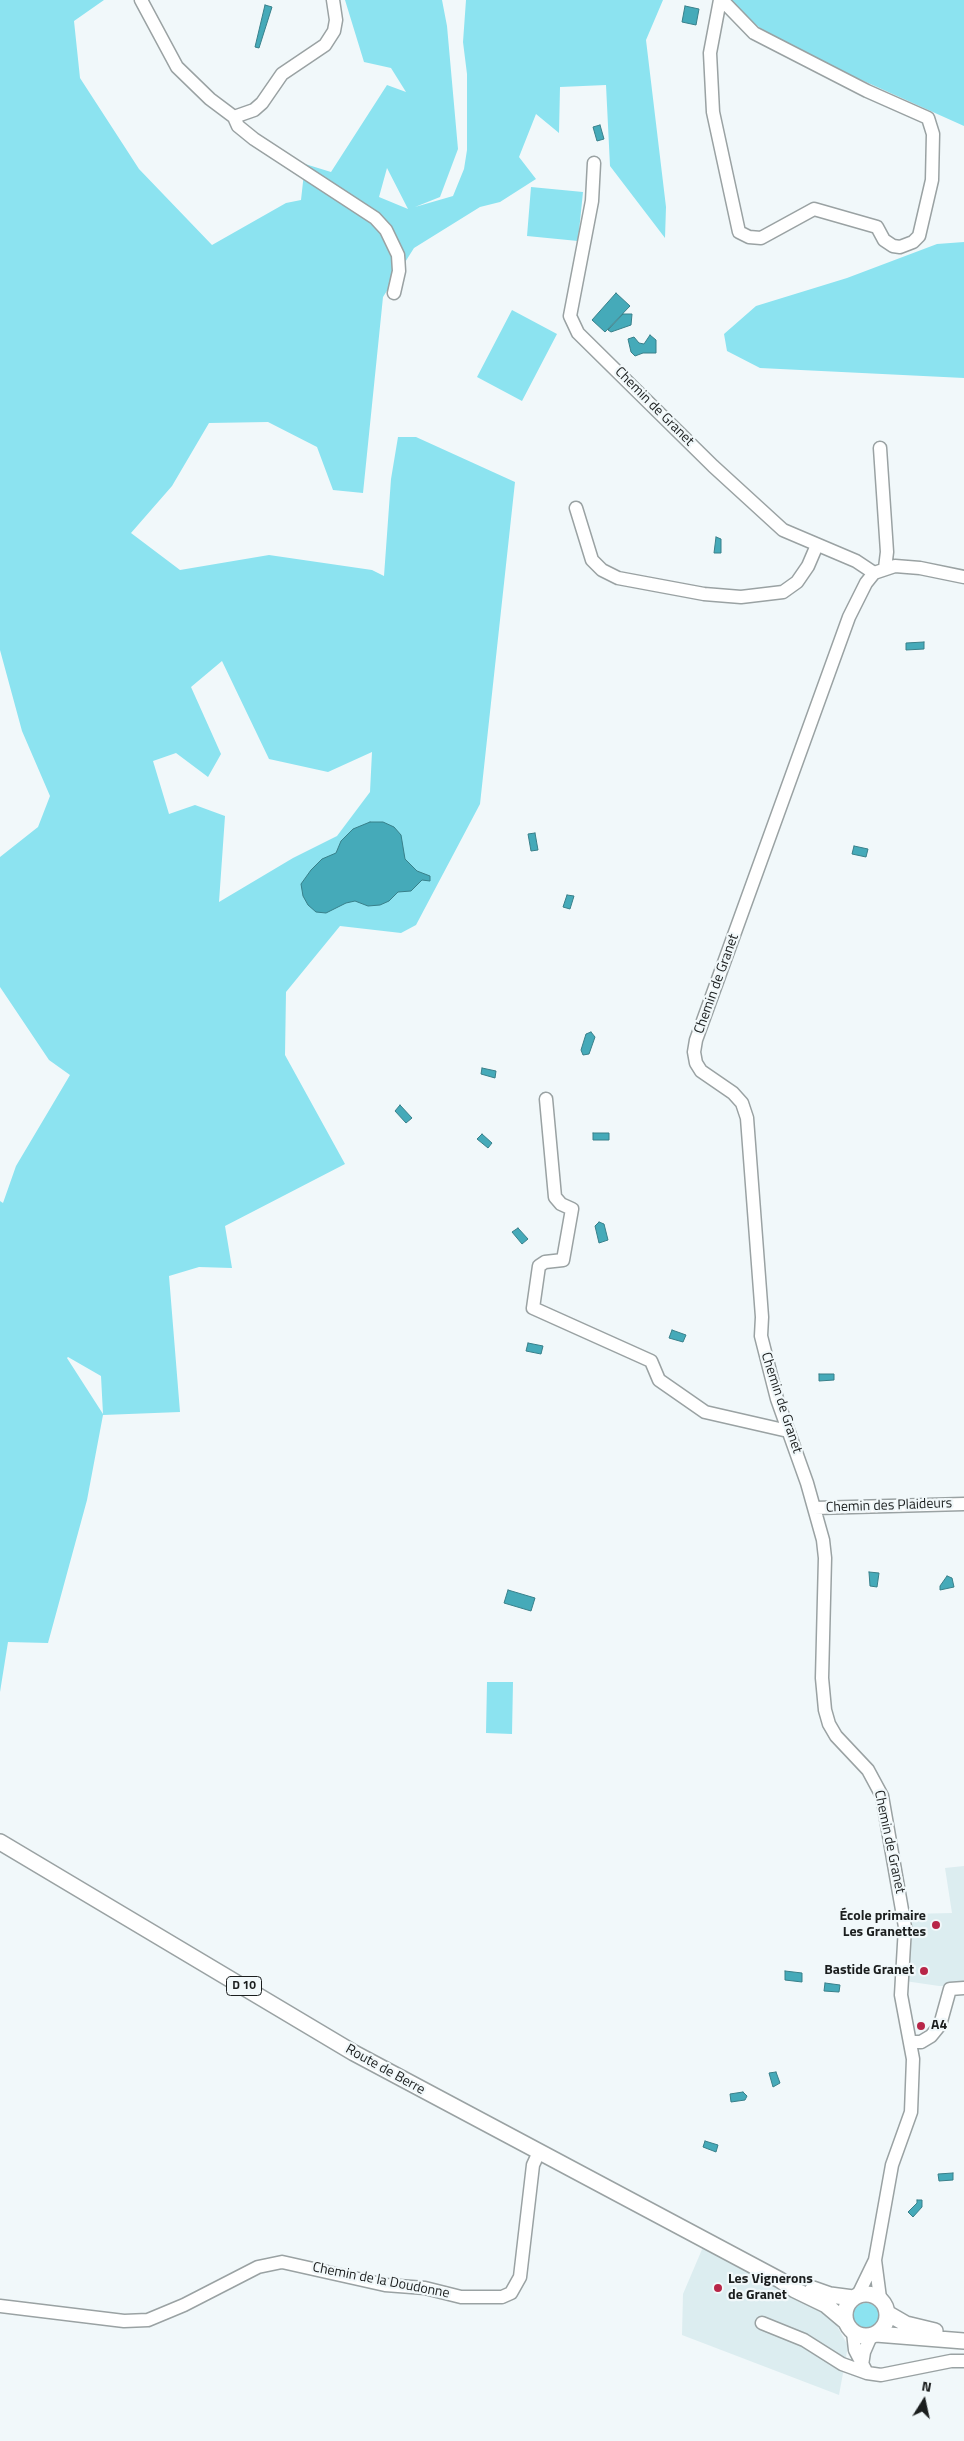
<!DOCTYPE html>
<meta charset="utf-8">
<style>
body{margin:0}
#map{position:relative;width:964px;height:2441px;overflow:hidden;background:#f1f8fa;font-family:"Titillium Web",sans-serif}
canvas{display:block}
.north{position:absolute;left:899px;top:2376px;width:50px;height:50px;-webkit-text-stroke:4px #f1f8fa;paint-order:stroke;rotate:10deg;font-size:14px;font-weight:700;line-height:20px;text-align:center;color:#1b1e1e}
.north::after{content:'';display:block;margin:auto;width:18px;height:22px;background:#1b1e1e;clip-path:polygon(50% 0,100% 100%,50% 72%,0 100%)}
</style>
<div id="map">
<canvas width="964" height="2441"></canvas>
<div class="north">N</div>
</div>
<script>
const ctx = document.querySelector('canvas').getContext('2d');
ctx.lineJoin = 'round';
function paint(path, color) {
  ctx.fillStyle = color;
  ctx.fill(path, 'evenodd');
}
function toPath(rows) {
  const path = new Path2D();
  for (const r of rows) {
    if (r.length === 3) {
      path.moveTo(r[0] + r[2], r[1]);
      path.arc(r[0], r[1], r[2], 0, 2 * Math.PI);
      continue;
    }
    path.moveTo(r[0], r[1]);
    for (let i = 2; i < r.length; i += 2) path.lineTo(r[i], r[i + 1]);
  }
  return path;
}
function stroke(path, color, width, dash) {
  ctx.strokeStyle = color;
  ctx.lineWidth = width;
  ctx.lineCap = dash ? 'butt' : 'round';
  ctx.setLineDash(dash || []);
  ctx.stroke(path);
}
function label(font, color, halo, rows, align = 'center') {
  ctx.font = font + ' "Titillium Web",sans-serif';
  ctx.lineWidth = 4.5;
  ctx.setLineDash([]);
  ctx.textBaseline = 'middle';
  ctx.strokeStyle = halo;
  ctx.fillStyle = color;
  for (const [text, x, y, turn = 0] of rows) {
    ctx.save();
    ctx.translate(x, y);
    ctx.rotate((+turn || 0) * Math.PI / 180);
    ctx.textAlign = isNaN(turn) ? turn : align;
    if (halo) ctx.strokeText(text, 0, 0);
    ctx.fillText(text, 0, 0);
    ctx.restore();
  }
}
paint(toPath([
 [964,1866,964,1986,939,1986,905,1981,908,1914,952,1913,945,1868],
 [703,2247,831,2315,848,2346,839,2395,682,2335,683,2294]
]), '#dcedf0');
paint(toPath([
 [0,0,104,0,74,21,80,78,139,169,212,245,286,203,301,200,305,164,331,172,387,85,406,92,391,68,364,62,345,0,442,0,447,26,458,149,440,197,415,207,453,196,464,169,467,150,467,74,463,42,466,0,663,0,646,40,666,207,665,238,610,166,606,85,560,87,559,133,536,114,519,157,536,179,500,202,480,207,414,248,383,297,363,493,333,490,317,447,268,422,209,423,172,486,131,533,180,570,269,555,372,570,384,576,391,479,398,437,416,437,515,482,480,804,416,925,401,933,340,926,286,992,285,1055,345,1164,225,1226,232,1268,199,1267,169,1276,180,1412,103,1415,87,1500,48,1643,8,1642,0,1692,0,1201,3,1203,16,1166,70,1075,49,1060,0,987,0,857,38,827,50,796,22,731,0,650],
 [387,168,408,209,379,197],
 [222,661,269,759,328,772,372,752,370,792,337,836,293,858,219,902,225,816,195,805,169,814,153,761,176,753,208,777,221,754,191,687],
 [68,1357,101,1376,103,1414,67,1358],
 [725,0,964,0,964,126,779,43],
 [531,187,583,192,578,241,527,236],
 [964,242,964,378,760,368,727,351,724,334,756,306,847,278,937,244],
 [512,310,557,334,522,401,477,377],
 [487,1682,513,1682,512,1734,486,1733],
 [866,2316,13]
]), '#8ce3f0');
const water = toPath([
 [265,5,272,7,259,48,255,47,265,5],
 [685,6,699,9,696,25,682,22,685,6],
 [600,125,604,139,597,141,593,127,600,125],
 [616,293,630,306,605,332,592,320,616,293],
 [623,314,632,314,631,325,611,332,608,330,623,314],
 [650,335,656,340,656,353,643,353,635,356,631,352,628,339,634,337,639,343,644,344,650,335],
 [716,537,721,539,721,553,714,553,716,537],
 [924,642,924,649,906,650,906,643,924,642],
 [370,822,383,822,394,827,401,835,405,859,417,871,430,876,430,881,422,880,411,891,398,892,389,901,380,905,368,906,355,901,346,903,326,913,316,912,308,905,303,896,301,884,311,870,322,859,336,853,341,841,353,829,370,822],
 [535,833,538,850,531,851,528,834,535,833],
 [854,846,868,849,866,857,852,854,854,846],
 [567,895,574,896,570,909,563,907,567,895],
 [591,1032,595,1037,589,1054,583,1055,581,1050,586,1034,591,1032],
 [482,1068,496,1071,495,1078,481,1074,482,1068],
 [400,1105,412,1118,406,1123,395,1111,400,1105],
 [593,1133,609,1133,609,1140,593,1140,593,1133],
 [482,1134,492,1143,488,1148,477,1139,482,1134],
 [599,1222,604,1224,608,1240,599,1243,595,1226,599,1222],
 [518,1228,528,1239,522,1244,512,1232,518,1228],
 [672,1330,686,1335,683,1342,669,1338,672,1330],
 [528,1343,543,1346,541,1354,526,1351,528,1343],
 [819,1374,834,1374,834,1380,819,1381,819,1374],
 [869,1572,879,1573,877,1587,870,1586,869,1572],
 [947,1576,952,1578,954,1587,940,1590,940,1586,947,1576],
 [508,1590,535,1598,531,1611,504,1603,508,1590],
 [785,1971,802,1973,802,1982,785,1980,785,1971],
 [825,1983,840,1985,839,1992,824,1991,825,1983],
 [776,2072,780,2083,773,2087,769,2073,776,2072],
 [743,2092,747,2096,745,2100,731,2102,730,2094,743,2092],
 [705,2141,718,2145,716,2152,703,2147,705,2141],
 [953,2173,953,2180,939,2181,938,2174,953,2173],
 [917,2200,922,2200,922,2207,913,2217,908,2212,917,2203,917,2200]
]);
paint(water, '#45aab9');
stroke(water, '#38808a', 1);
const minor = toPath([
 [141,0,177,67,210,99,234,117,238,126,254,139,375,218,386,230,398,255,399,271,394,293],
 [720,0,710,53,713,112,739,232,749,237,761,238,814,209,877,227,884,240,893,246,900,247,913,242,919,236,932,180,933,134,928,118,867,91,754,33,722,0],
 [234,117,254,110,262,103,282,74,325,45,334,31,336,20,333,0],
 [594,163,592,201,570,316,578,333,713,466,783,530,856,561,874,573],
 [880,448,887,552,885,568],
 [576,508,592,560,602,570,618,578,704,594,741,597,783,592,797,582,808,566,817,545],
 [546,1099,555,1197,561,1204,572,1209,563,1260,545,1262,539,1266,533,1308,651,1361,659,1380,705,1412,788,1431],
 [815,1508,964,1504],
 [910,2042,921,2042,931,2036,940,2025,950,1989,964,1988],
 [875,2260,880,2298],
 [858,2295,875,2260,892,2165,911,2112,913,2059,901,1995,905,1927,882,1796,868,1770,836,1736,829,1724,825,1710,822,1678,825,1558,823,1540,807,1483,777,1399,761,1336,762,1317,747,1118,742,1103,733,1093,701,1071,696,1063,694,1052,696,1040,849,617,866,583,874,573,895,566,920,568,964,577],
 [0,2306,124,2321,148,2320,184,2305,258,2267,282,2262,385,2285,425,2288,461,2297,502,2297,511,2293,520,2277,533,2165,539,2152],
 [762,2323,804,2340,842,2364,867,2373],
 [853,2332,855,2350,867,2373,881,2375,951,2361,964,2361],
 [862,2365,864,2352,871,2336]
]);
const major = toPath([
 [0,1842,354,2053,780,2280,795,2290,826,2305,845,2321],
 [813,2289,830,2295,853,2298],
 [866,2315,21],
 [887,2313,906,2324,935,2331],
 [876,2334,964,2341]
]);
stroke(minor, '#9aa2a3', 15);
stroke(major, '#9aa2a3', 18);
stroke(minor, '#fff', 12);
stroke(major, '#fff', 15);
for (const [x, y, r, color] of [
 [936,1925,5,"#b82648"],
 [924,1971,5,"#b82648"],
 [921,2026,5,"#b82648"],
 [718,2288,5,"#b82648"]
]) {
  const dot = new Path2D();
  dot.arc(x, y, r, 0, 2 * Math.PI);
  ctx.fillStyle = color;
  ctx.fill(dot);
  stroke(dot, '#f1f8fa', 2);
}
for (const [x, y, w] of [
 [244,1986,35]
]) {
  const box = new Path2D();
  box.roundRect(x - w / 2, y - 9.5, w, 19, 4);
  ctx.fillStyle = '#f1f8fa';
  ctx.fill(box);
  stroke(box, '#1b1e1e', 1);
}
label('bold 12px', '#1b1e1e', null, [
 ["D 10",244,1986]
]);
label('14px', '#1b1e1e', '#f1f8fa', [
 ["Chemin de Granet",654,407,45],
 ["Chemin de Granet",717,984,-70],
 ["Chemin de Granet",781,1403,72],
 ["Chemin des Plaideurs",889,1506,-2],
 ["Chemin de Granet",889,1842,78],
 ["Route de Berre",385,2070,29],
 ["Chemin de la Doudonne",381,2281,11]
]);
label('bold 14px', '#1b1e1e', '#f1f8fa', [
 ["École primaire",926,1917],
 ["Les Granettes",926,1933],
 ["Bastide Granet",914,1971],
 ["A4",931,2026,"left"],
 ["Les Vignerons",728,2280,"left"],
 ["de Granet",728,2296,"left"]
], 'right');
</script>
